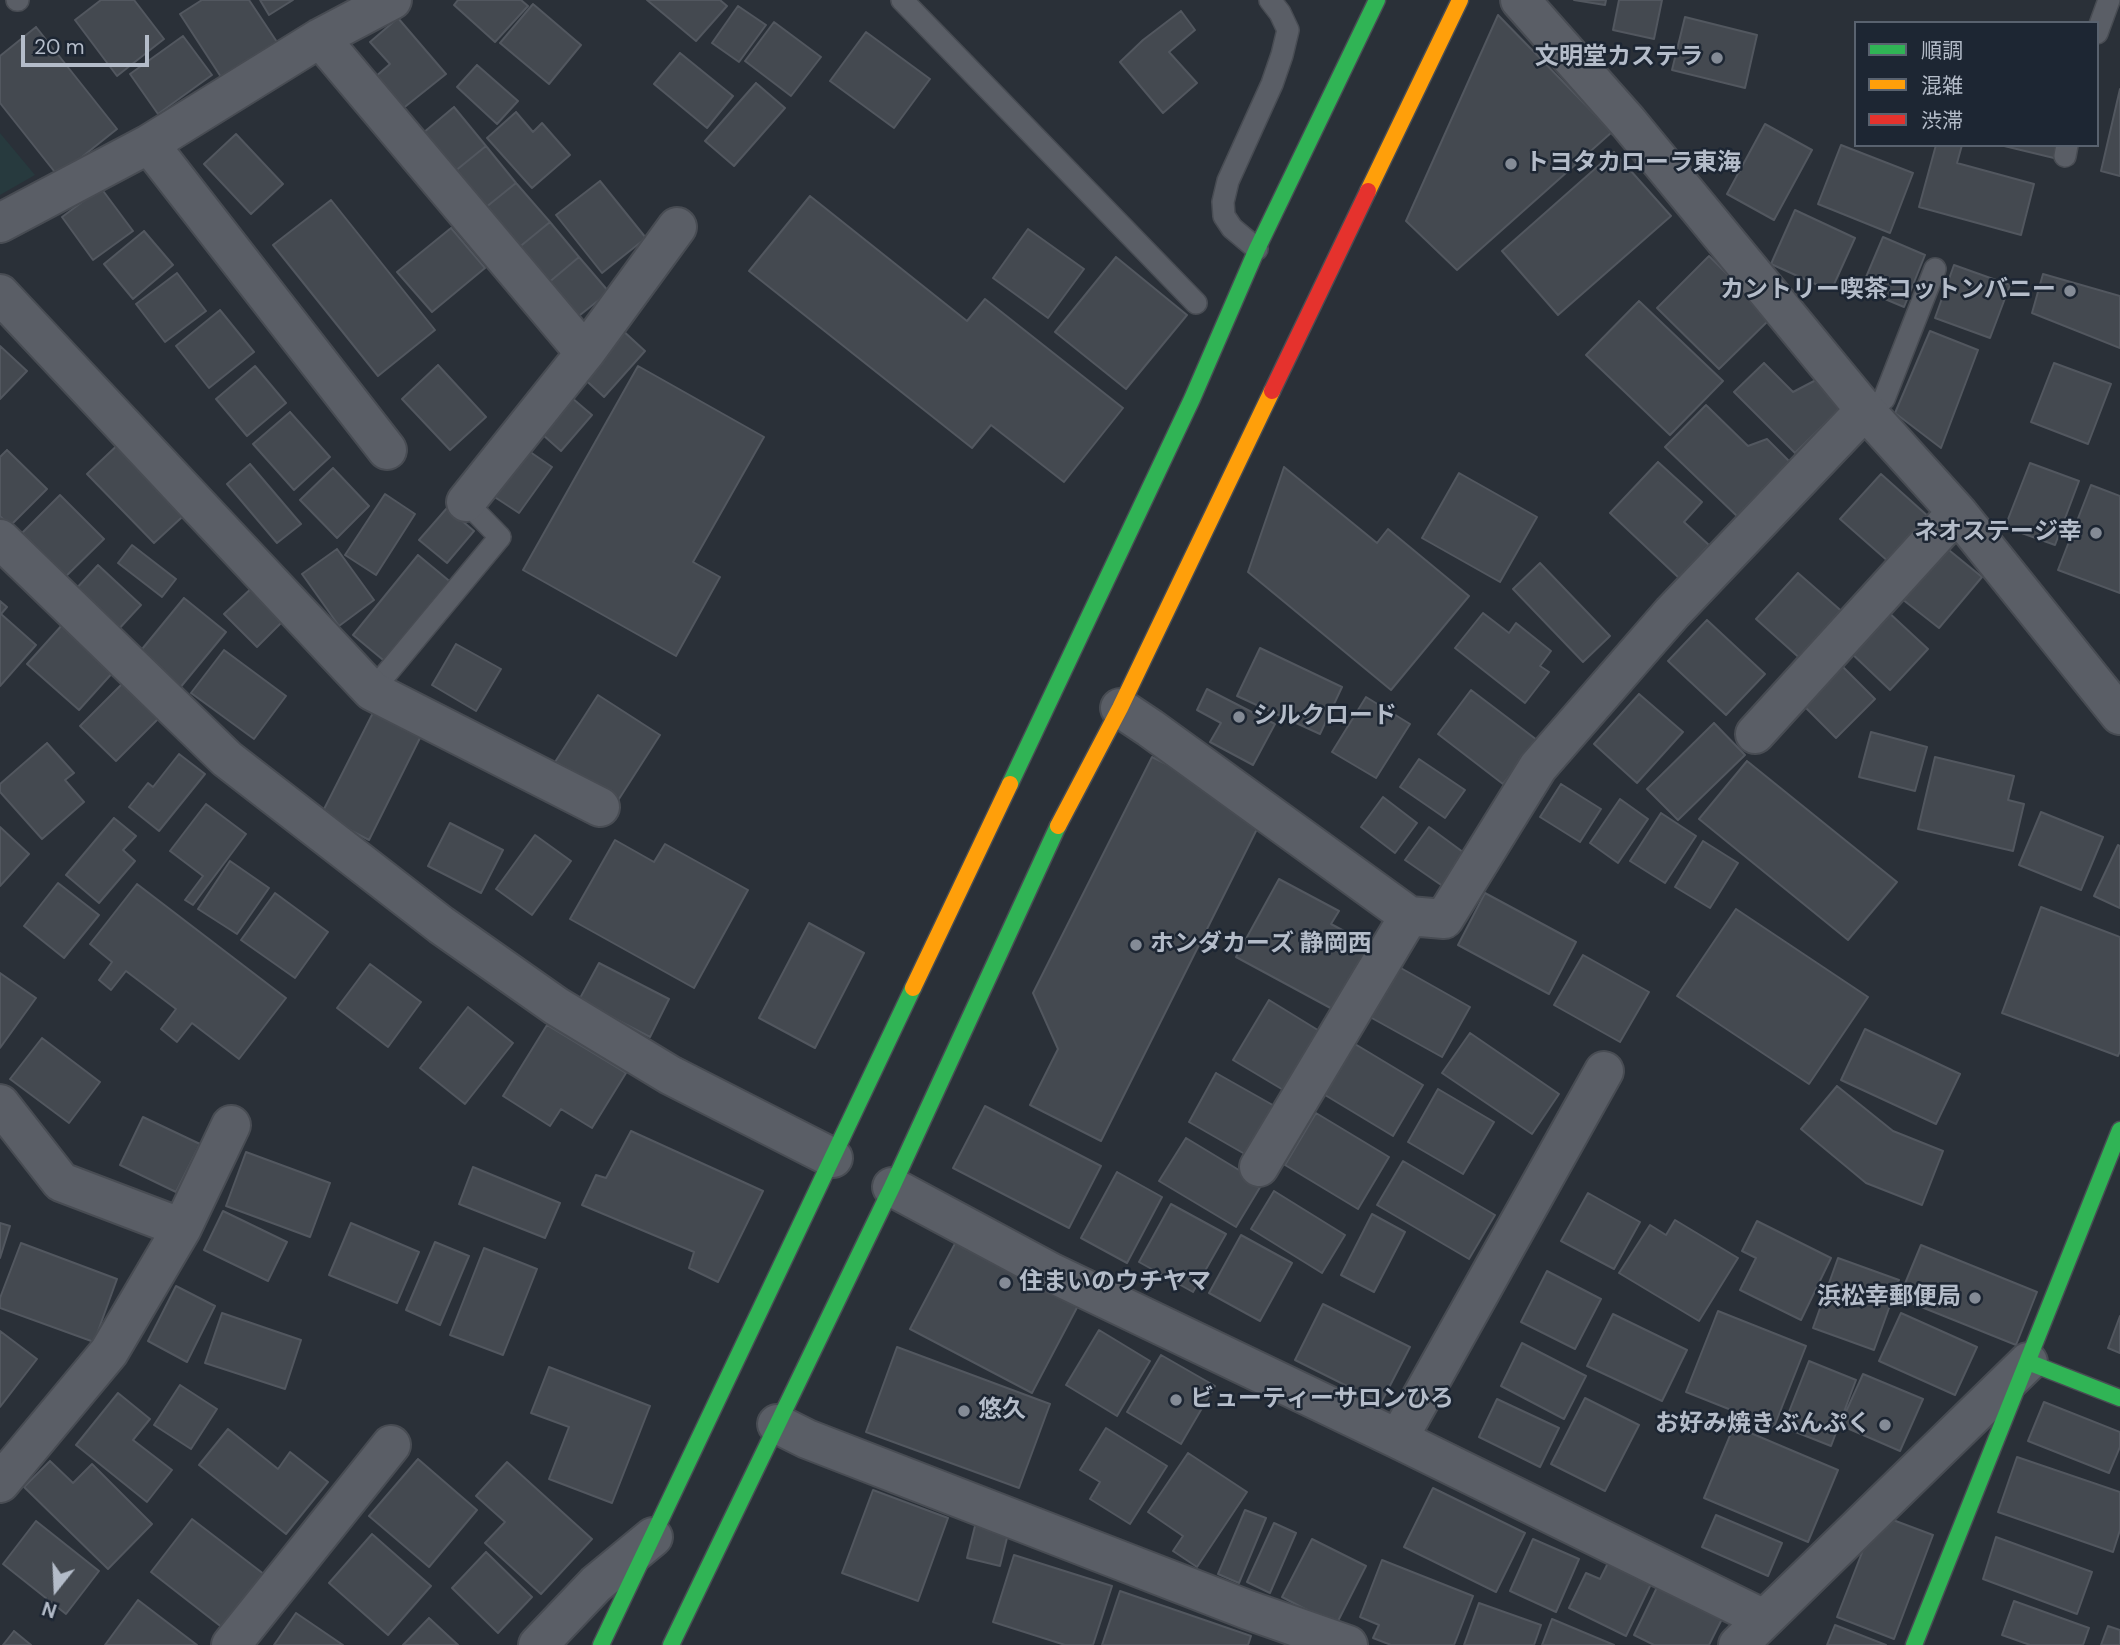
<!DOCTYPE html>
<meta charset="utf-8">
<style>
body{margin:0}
#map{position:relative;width:2120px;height:1645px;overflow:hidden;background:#2a3038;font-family:"DM Sans","Noto Sans JP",sans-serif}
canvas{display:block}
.legend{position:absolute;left:1854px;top:21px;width:245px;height:126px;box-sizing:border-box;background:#1d2633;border:2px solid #59626f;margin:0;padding:9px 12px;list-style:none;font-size:21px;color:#b4bcc9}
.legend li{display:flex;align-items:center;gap:14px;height:35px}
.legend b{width:35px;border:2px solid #59626f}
.north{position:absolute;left:21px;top:1554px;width:70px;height:70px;-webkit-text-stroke:5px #1d2633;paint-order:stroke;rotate:198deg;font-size:19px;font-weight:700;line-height:28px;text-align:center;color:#b4bcc9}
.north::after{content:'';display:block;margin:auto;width:24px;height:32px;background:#b4bcc9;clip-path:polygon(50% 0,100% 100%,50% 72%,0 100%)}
.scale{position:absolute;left:21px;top:35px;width:128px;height:32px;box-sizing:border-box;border:4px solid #b4bcc9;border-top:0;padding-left:9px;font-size:21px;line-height:24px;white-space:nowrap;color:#b4bcc9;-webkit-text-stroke:5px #1d2633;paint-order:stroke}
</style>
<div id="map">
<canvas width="2120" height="1645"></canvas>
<ul class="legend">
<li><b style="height:9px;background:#30b455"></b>順調</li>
<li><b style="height:9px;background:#ff9f0a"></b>混雑</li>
<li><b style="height:9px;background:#e5322d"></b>渋滞</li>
</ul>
<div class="north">N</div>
<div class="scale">20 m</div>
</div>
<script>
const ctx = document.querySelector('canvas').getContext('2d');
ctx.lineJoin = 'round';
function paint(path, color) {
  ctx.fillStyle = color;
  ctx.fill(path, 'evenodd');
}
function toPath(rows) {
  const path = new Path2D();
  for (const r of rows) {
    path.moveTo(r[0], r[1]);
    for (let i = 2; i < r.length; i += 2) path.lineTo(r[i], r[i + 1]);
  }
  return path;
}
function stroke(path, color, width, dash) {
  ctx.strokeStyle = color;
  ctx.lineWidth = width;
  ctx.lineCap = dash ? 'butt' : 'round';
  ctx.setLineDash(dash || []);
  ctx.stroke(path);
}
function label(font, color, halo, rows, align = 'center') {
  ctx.font = font + ' "DM Sans","Noto Sans JP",sans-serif';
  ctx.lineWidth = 5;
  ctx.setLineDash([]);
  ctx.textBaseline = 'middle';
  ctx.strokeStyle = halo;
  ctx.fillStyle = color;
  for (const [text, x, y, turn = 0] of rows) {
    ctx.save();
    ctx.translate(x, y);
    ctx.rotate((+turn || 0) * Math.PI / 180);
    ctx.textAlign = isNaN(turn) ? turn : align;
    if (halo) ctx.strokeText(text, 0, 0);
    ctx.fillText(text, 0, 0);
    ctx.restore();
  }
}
paint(toPath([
 [0,133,35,175,0,195]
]), '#273a3e');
const building = toPath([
 [101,0,134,0,164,39,117,76,75,20,101,0],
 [202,0,249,0,277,42,221,77,180,14,202,0],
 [260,0,293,0,269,15,260,0],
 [458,0,521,0,528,6,495,42,454,5,458,0],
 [647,0,720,0,727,6,696,41,647,0],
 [1574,0,1606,0,1605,5,1574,0],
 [1619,0,1662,0,1654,39,1613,30,1619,0],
 [533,4,581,45,549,84,500,43,533,4],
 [738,6,766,25,739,62,712,43,738,6],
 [1181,11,1195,30,1169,52,1197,83,1163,113,1120,62,1143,40,1181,11],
 [1498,15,1612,132,1457,270,1406,221,1498,15],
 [1685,17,1757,35,1745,88,1672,70,1685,17],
 [398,18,446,74,401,110,374,78,390,64,370,42,398,18],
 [774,22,821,57,791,96,745,61,774,22],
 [36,27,117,129,58,176,0,103,0,56,36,27],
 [866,32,930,79,894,128,830,81,866,32],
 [183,36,212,75,158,114,130,74,183,36],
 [680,53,733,96,707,128,654,84,680,53],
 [477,65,518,101,497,124,457,87,477,65],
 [756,83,785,108,734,166,705,141,756,83],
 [2120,89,2120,176,2101,171,2120,89],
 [454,107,486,146,454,172,423,133,454,107],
 [516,112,533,132,542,123,570,155,532,188,487,138,516,112],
 [1765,124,1812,150,1774,220,1727,194,1765,124],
 [236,134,283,184,251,214,204,164,236,134],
 [1841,145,1913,173,1890,233,1818,204,1841,145],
 [1936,145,1962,145,1957,163,2034,184,2021,235,1919,207,1936,145],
 [2000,145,2057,145,2054,158,2000,145],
 [486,146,516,183,485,208,454,172,486,146],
 [1614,152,1671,216,1558,315,1502,251,1614,152],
 [600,181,646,238,602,273,556,215,600,181],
 [516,183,550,222,517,249,485,208,516,183],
 [101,188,133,231,93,260,62,217,101,188],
 [810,196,967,321,985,299,1123,408,1064,482,991,425,972,448,749,271,810,196],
 [331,200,435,330,378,376,273,245,331,200],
 [1795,210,1855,238,1831,291,1771,264,1795,210],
 [550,222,579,257,547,284,517,249,550,222],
 [451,228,485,268,432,312,397,272,451,228],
 [1028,229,1084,269,1048,318,993,278,1028,229],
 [144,231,173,265,133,299,104,264,144,231],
 [1883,237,1925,255,1904,307,1861,289,1883,237],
 [1709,256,1771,318,1719,369,1657,308,1709,256],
 [579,257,609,292,575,319,547,284,579,257],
 [1116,257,1187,315,1126,389,1055,332,1116,257],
 [1954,265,2010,285,1990,338,1935,318,1954,265],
 [177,273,206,311,165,342,136,304,177,273],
 [2043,274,2120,296,2120,348,2032,313,2043,274],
 [1639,301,1723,381,1670,435,1586,355,1639,301],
 [220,310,254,352,209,388,176,346,220,310],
 [620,328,645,351,604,397,579,374,620,328],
 [1930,331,1978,350,1941,448,1895,413,1930,331],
 [0,346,27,371,0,399,0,346],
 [1764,363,1793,392,1816,380,1842,407,1795,453,1734,392,1764,363],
 [2054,363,2111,384,2088,444,2031,422,2054,363],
 [438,365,486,417,450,450,402,399,438,365],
 [255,366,286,403,247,436,216,399,255,366],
 [638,366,764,437,693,562,720,577,676,656,523,570,638,366],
 [565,392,592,415,561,451,534,427,565,392],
 [1706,405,1748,446,1767,439,1793,465,1740,519,1665,447,1706,405],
 [290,412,330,457,294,490,253,444,290,412],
 [126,437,193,507,154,543,87,474,126,437],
 [523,447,552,467,519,513,490,494,523,447],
 [7,450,47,489,10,526,0,516,0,457,7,450],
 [1658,462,1702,502,1684,522,1709,545,1679,578,1610,513,1658,462],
 [2030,463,2079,481,2055,545,2005,527,2030,463],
 [250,464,301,524,277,543,227,484,250,464],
 [1284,467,1377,543,1388,529,1469,596,1391,690,1248,572,1284,467],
 [333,468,369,506,337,538,300,500,333,468],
 [1459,473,1537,517,1500,582,1422,538,1459,473],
 [1881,474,1930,518,1890,563,1840,519,1881,474],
 [2091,485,2120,496,2120,593,2058,570,2091,485],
 [385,494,415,514,376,575,345,555,385,494],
 [60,495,104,539,58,584,15,540,60,495],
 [447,508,474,531,447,563,419,540,447,508],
 [132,545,176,579,162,597,118,563,132,545],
 [1944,546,1982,577,1939,628,1902,599,1944,546],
 [337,549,374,600,339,626,302,574,337,549],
 [418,555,453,584,388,664,353,635,418,555],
 [1540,563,1610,636,1583,662,1513,589,1540,563],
 [98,565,141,605,117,631,74,591,98,565],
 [1798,573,1846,615,1804,662,1756,619,1798,573],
 [256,584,288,616,257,647,224,614,256,584],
 [184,598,226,632,179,689,138,654,184,598],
 [0,601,7,607,1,614,36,645,0,686,0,601],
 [1886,610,1928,649,1890,690,1848,650,1886,610],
 [1483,613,1509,633,1516,623,1551,651,1540,666,1549,672,1525,703,1455,648,1483,613],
 [1707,620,1765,674,1726,715,1668,661,1707,620],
 [63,624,115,670,79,710,27,664,63,624],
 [456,644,501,669,476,711,432,685,456,644],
 [1260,648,1342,687,1320,734,1237,696,1260,648],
 [224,650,286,696,254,739,191,693,224,650],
 [1838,662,1875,699,1836,738,1800,702,1838,662],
 [124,682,160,717,116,761,80,726,124,682],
 [1207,689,1275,724,1253,765,1210,742,1221,723,1197,710,1207,689],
 [1471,690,1537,740,1503,784,1438,734,1471,690],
 [1639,694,1683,732,1637,783,1594,744,1639,694],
 [598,695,660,735,617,802,555,762,598,695],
 [1366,697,1410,724,1376,778,1332,752,1366,697],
 [379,701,426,726,369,840,321,815,379,701],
 [1714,723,1745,755,1678,820,1647,789,1714,723],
 [1871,732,1927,747,1915,791,1859,777,1871,732],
 [47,743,74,773,65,780,84,802,42,839,0,792,0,784,47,743],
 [179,754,205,774,159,831,129,807,148,783,153,787,179,754],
 [1152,757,1265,813,1101,1141,1030,1105,1058,1049,1033,993,1152,757],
 [1935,757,2014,776,2008,800,2024,804,2013,851,1918,829,1935,757],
 [1419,759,1465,790,1445,818,1400,787,1419,759],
 [1747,761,1897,882,1848,940,1699,819,1747,761],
 [1561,784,1601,809,1580,842,1540,817,1561,784],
 [1383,797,1417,823,1395,853,1361,827,1383,797],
 [1620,799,1648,819,1618,863,1590,843,1620,799],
 [206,804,246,834,193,905,185,900,203,876,170,851,206,804],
 [2041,812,2103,837,2081,890,2019,865,2041,812],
 [1661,813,1696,836,1665,883,1630,861,1661,813],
 [114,818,136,836,123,850,135,861,99,903,66,875,114,818],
 [450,823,503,850,481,893,428,866,450,823],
 [0,827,29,854,0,886,0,827],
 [1429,827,1467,855,1444,887,1405,860,1429,827],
 [535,835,571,861,532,915,496,889,535,835],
 [615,840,654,862,665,844,748,890,694,988,570,919,615,840],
 [1703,841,1738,863,1710,908,1675,887,1703,841],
 [2118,845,2120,846,2120,908,2094,896,2118,845],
 [230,861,269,888,237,934,198,909,230,861],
 [1279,879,1339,911,1331,924,1372,946,1336,1011,1236,957,1279,879],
 [58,883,99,915,64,958,24,926,58,883],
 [137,884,286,998,239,1059,192,1023,177,1042,161,1029,176,1009,126,971,111,990,99,980,112,962,90,944,137,884],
 [275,893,328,932,295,978,241,940,275,893],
 [1485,893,1576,942,1549,994,1458,945,1485,893],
 [2041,907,2120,937,2120,1051,2118,1056,2002,1013,2041,907],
 [1736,909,1868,997,1809,1084,1677,996,1736,909],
 [809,923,864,953,815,1048,759,1018,809,923],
 [1583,955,1649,992,1620,1042,1554,1005,1583,955],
 [599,963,669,999,650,1037,579,1000,599,963],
 [370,964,421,1002,388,1047,337,1008,370,964],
 [1399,967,1470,1007,1442,1057,1370,1017,1399,967],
 [0,973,36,998,0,1048,0,973],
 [1269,1000,1321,1032,1285,1091,1233,1060,1269,1000],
 [468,1007,513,1043,465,1104,420,1068,468,1007],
 [547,1025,626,1073,592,1128,561,1109,550,1126,503,1096,547,1025],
 [1865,1029,1960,1074,1936,1124,1841,1080,1865,1029],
 [1470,1033,1559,1094,1532,1134,1442,1073,1470,1033],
 [42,1038,100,1082,69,1123,10,1079,42,1038],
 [1350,1041,1423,1085,1393,1136,1320,1092,1350,1041],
 [1216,1073,1278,1108,1250,1157,1189,1122,1216,1073],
 [1837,1086,1893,1131,1943,1151,1922,1205,1866,1183,1801,1129,1837,1086],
 [1438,1089,1494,1122,1463,1174,1408,1142,1438,1089],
 [985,1106,1101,1166,1069,1228,953,1168,985,1106],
 [1316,1113,1389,1157,1358,1209,1285,1165,1316,1113],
 [143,1117,200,1144,176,1192,120,1165,143,1117],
 [631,1131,763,1191,718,1282,689,1268,694,1252,582,1205,596,1175,606,1178,631,1131],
 [1186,1138,1262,1184,1236,1227,1159,1181,1186,1138],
 [246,1152,330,1183,310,1237,226,1206,246,1152],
 [1403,1161,1495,1215,1469,1259,1377,1205,1403,1161],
 [473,1167,560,1203,545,1238,459,1204,473,1167],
 [1117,1172,1162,1197,1127,1263,1081,1238,1117,1172],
 [1274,1191,1345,1235,1322,1273,1251,1229,1274,1191],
 [1588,1193,1640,1222,1614,1269,1561,1241,1588,1193],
 [1171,1204,1226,1234,1193,1292,1139,1262,1171,1204],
 [223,1211,287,1242,268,1281,204,1250,223,1211],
 [1372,1214,1405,1232,1374,1292,1341,1275,1372,1214],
 [1675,1220,1738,1258,1699,1321,1619,1273,1650,1225,1666,1235,1675,1220],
 [1757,1221,1831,1258,1801,1320,1740,1290,1756,1258,1742,1251,1757,1221],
 [0,1223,10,1226,0,1258,0,1223],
 [351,1223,419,1252,397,1303,329,1275,351,1223],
 [1241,1235,1292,1263,1260,1321,1209,1293,1241,1235],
 [959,1236,1081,1300,1032,1393,910,1329,959,1236],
 [435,1242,469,1256,440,1325,406,1310,435,1242],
 [21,1243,117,1279,94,1342,0,1308,0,1298,21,1243],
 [1921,1245,2037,1292,2016,1345,1899,1298,1921,1245],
 [484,1248,537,1269,503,1355,450,1335,484,1248],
 [1838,1258,1899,1280,1874,1350,1813,1328,1838,1258],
 [1547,1271,1601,1299,1575,1349,1521,1322,1547,1271],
 [176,1286,215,1306,187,1362,148,1341,176,1286],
 [1323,1304,1410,1347,1381,1403,1295,1360,1323,1304],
 [1718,1311,1806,1346,1774,1427,1686,1392,1718,1311],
 [222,1313,301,1340,285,1389,205,1363,222,1313],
 [1901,1313,1977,1347,1955,1395,1879,1361,1901,1313],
 [1613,1314,1687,1350,1662,1401,1587,1366,1613,1314],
 [2120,1316,2120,1353,2108,1348,2120,1316],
 [1099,1330,1150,1361,1117,1416,1066,1385,1099,1330],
 [0,1331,37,1359,0,1407,0,1331],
 [1522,1343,1586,1376,1564,1419,1501,1386,1522,1343],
 [897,1347,1050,1404,1019,1488,866,1432,897,1347],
 [1161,1355,1215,1386,1181,1444,1127,1412,1161,1355],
 [1809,1361,1856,1380,1831,1446,1783,1427,1809,1361],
 [549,1367,650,1406,612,1503,549,1479,569,1427,531,1413,549,1367],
 [1863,1374,1923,1399,1900,1451,1840,1425,1863,1374],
 [180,1385,217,1409,191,1449,154,1425,180,1385],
 [118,1393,150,1419,133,1440,172,1470,147,1502,76,1445,118,1393],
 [1585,1398,1639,1425,1605,1491,1551,1464,1585,1398],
 [1497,1399,1559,1428,1540,1467,1479,1437,1497,1399],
 [2044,1402,2120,1432,2120,1447,2109,1473,2028,1441,2044,1402],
 [1734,1426,1838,1470,1808,1542,1704,1498,1734,1426],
 [1106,1428,1167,1466,1130,1524,1090,1499,1100,1482,1080,1470,1106,1428],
 [228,1429,278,1469,290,1452,328,1482,286,1534,199,1465,228,1429],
 [1188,1453,1247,1492,1197,1567,1173,1551,1183,1536,1148,1512,1188,1453],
 [2017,1457,2120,1492,2120,1530,2113,1552,1998,1512,2017,1457],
 [418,1459,477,1510,429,1567,369,1516,418,1459],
 [50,1461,73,1483,92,1464,152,1524,108,1569,24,1487,50,1461],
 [507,1462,592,1539,541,1594,485,1543,505,1522,476,1496,507,1462],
 [1433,1488,1525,1533,1496,1592,1404,1547,1433,1488],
 [873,1490,948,1518,918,1601,842,1573,873,1490],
 [1245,1510,1266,1518,1239,1583,1218,1574,1245,1510],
 [1877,1514,1933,1535,1894,1639,1837,1617,1877,1514],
 [1716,1515,1782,1543,1768,1576,1702,1547,1716,1515],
 [192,1519,269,1578,228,1632,151,1572,192,1519],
 [36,1521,99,1571,66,1614,3,1564,36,1521],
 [976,1522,1009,1530,1000,1566,967,1558,976,1522],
 [1274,1523,1296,1533,1270,1593,1247,1582,1274,1523],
 [372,1534,431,1586,388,1635,329,1583,372,1534],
 [1996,1537,2092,1572,2077,1614,1983,1579,1996,1537],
 [1312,1539,1366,1566,1336,1625,1282,1597,1312,1539],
 [1533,1539,1579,1559,1556,1612,1510,1591,1533,1539],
 [486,1552,532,1597,498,1633,452,1588,486,1552],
 [1014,1555,1112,1586,1093,1645,1065,1645,993,1622,1014,1555],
 [1382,1560,1473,1596,1454,1645,1391,1645,1373,1638,1379,1625,1360,1617,1382,1560],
 [1609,1561,1652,1582,1626,1636,1569,1608,1586,1573,1600,1579,1609,1561],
 [1661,1579,1726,1611,1709,1645,1654,1645,1634,1635,1661,1579],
 [1120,1591,1251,1636,1248,1645,1102,1645,1120,1591],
 [138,1600,197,1645,105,1645,138,1600],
 [2014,1601,2089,1628,2083,1645,2030,1645,2002,1635,2014,1601],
 [1479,1603,1541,1625,1534,1645,1464,1645,1479,1603],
 [296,1613,343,1645,274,1645,296,1613],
 [429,1618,458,1645,403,1645,429,1618],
 [1552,1619,1614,1645,1542,1645,1552,1619],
 [1835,1625,1886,1645,1827,1645,1835,1625],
 [2108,1626,2120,1630,2120,1645,2101,1645,2108,1626],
 [14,1631,31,1645,3,1645,14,1631]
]);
paint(building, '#444950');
stroke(building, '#52575f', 2);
const lane = toPath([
 [17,0,18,0],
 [902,0,1196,303],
 [2097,33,2109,0],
 [2065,156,2067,145],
 [1257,249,1232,228,1224,216,1223,202,1228,181,1272,84,1282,55,1288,30,1280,13,1270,0],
 [1865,410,1884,399,1935,269],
 [372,691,500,537,466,502]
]);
const street = toPath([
 [1520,0,1628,122,1865,410,1957,512,2120,715],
 [320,38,585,353],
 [149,144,387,450],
 [0,223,149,144,320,38,392,0],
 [0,294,372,691,600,807],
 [466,502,585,353,677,227],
 [0,539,227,759,441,925,556,1006,670,1075,833,1158],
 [1120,708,1150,728,1409,916,1444,919,1538,767,1672,613,1865,410],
 [1755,734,1957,512],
 [0,1104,61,1182,182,1228],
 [1259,1167,1409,916],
 [892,1187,1052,1273,1398,1439,1764,1619],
 [777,1424,807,1439,1248,1610,1348,1645],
 [1398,1439,1604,1071],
 [0,1483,109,1352,182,1228,231,1125],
 [231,1645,391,1445],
 [538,1645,596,1584,653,1537],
 [1738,1645,2028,1362]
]);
const fast = toPath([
 [1010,784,1192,399,1257,249,1377,0],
 [2028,1362,2120,1398],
 [601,1645,913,988],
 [671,1645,892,1187,1058,826],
 [1914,1645,2120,1130]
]);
const slow = toPath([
 [1368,191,1460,0],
 [1058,826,1120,708,1272,391],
 [913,988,1010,784]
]);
const jam = toPath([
 [1272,391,1368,191]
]);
stroke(lane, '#484c53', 24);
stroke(street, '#484c53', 42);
stroke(fast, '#484c53', 19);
stroke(slow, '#484c53', 19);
stroke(jam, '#484c53', 19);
stroke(lane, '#5a5e66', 21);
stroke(street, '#5a5e66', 38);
stroke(fast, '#30b455', 16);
stroke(slow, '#ff9f0a', 16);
stroke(jam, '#e5322d', 16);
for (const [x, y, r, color] of [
 [1717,58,7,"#848b96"],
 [1511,164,7,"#848b96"],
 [2070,291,7,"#848b96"],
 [2096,533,7,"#848b96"],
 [1239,717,7,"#848b96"],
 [1136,945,7,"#848b96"],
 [1005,1283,7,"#848b96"],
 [1975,1298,7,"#848b96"],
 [1176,1400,7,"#848b96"],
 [964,1411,7,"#848b96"],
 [1885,1425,7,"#848b96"]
]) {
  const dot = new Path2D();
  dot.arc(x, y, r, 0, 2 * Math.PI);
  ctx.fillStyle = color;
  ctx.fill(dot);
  stroke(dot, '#1d2633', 2.5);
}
label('bold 24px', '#b4bcc9', '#1d2633', [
 ["文明堂カステラ",1703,58,"right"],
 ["トヨタカローラ東海",1525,164],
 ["カントリー喫茶コットンバニー",2056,291,"right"],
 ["ネオステージ幸",2082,533,"right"],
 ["シルクロード",1253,717],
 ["ホンダカーズ 静岡西",1150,945],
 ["住まいのウチヤマ",1019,1283],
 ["浜松幸郵便局",1961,1298,"right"],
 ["ビューティーサロンひろ",1190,1400],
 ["悠久",978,1411],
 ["お好み焼きぶんぷく",1871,1425,"right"]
], 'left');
</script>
